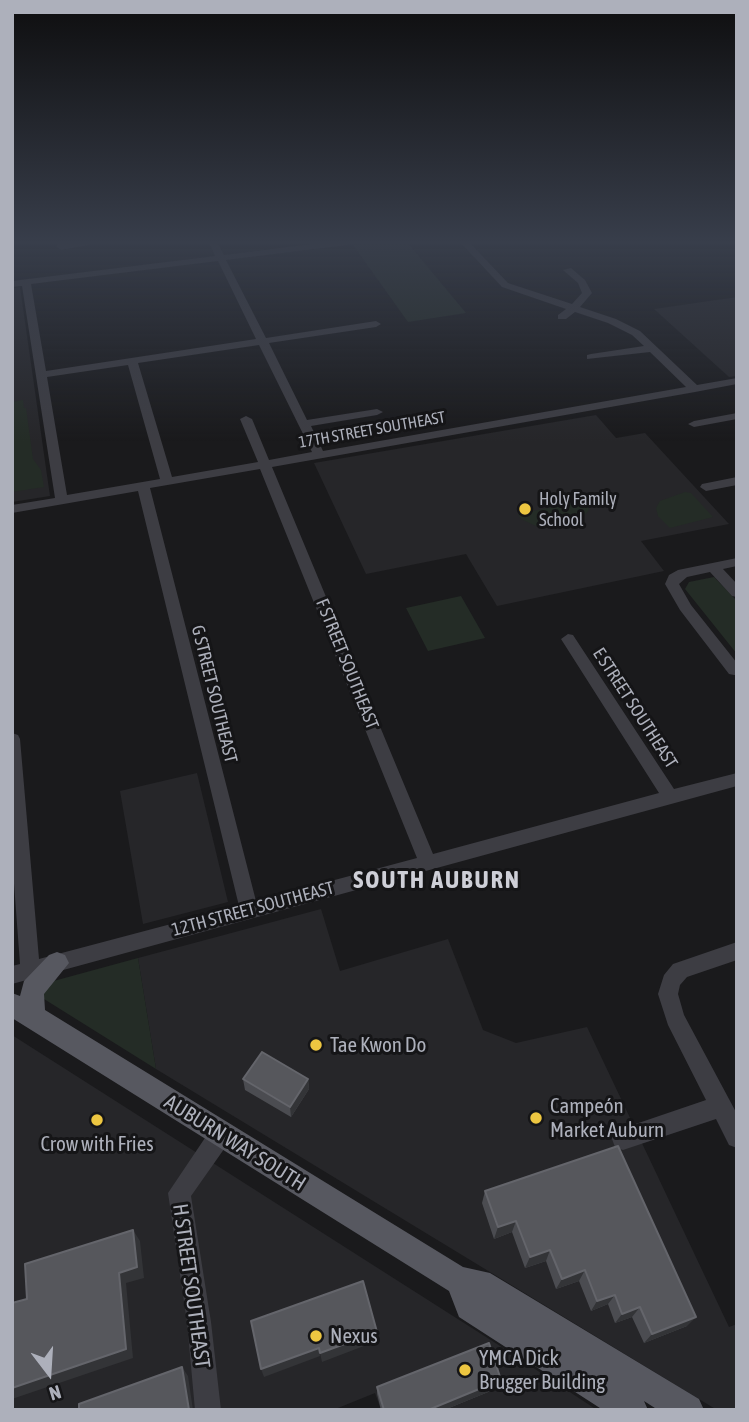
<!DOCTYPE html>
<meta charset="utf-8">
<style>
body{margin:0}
#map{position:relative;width:749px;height:1422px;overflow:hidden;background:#1a1a1c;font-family:"Asap Condensed",sans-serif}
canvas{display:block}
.frame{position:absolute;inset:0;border:14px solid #adb0bb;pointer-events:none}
.north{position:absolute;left:14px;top:1338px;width:70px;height:70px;-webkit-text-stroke:5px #151517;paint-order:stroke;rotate:163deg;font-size:19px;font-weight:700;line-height:28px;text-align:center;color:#adb0bb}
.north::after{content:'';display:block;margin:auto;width:24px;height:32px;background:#adb0bb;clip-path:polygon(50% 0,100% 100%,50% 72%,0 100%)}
</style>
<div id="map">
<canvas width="749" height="1422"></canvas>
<div class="frame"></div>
<div class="north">N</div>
</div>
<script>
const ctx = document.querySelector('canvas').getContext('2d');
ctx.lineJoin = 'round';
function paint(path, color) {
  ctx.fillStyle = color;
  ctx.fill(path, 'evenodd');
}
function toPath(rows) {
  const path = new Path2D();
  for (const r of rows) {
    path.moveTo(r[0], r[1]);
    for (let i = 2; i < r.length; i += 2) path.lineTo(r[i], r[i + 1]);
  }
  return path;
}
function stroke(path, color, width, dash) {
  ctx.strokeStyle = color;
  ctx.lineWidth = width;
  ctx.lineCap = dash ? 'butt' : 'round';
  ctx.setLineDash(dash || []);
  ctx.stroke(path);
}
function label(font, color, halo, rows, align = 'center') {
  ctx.font = font + ' "Asap Condensed",sans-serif';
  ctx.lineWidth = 6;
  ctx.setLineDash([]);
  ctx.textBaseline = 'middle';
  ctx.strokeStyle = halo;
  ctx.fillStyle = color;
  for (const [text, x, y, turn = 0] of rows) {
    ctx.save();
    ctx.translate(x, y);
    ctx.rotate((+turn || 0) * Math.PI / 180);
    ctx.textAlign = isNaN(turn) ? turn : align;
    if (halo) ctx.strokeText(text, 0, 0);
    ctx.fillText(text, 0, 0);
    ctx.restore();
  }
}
paint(toPath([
 [20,287,50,496,12,502,12,288],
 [737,297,737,376,729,377,654,309],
 [596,415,616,438,645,433,729,524,641,541,664,571,497,606,466,554,366,574,314,463],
 [197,773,228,902,143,924,120,791],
 [321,909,340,971,448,939,483,1030,516,1043,587,1027,729,1327,737,1324,737,1410,717,1410,156,1069,138,958],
 [12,1035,497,1344,597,1410,381,1410,375,1393,333,1410,12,1410]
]), '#262629');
paint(toPath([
 [374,242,407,242,466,313,408,322,353,245],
 [23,400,24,408,26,408,33,459,41,470,44,487,12,492,12,402],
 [685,492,691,493,713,517,670,528,658,516,656,508,660,501],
 [588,500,589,510,575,525,538,527,521,519,518,514],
 [714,577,737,601,737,654,685,589,689,582],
 [461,596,485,638,428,651,406,608],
 [138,958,156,1069,44,999,42,990,50,982]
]), '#242c26');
paint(toPath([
 [56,242,65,244,104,242,61,250,57,247,56,242],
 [209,242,217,242,224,255,328,242,351,242,347,245,226,260,266,338,376,321,381,324,376,327,269,343,307,420,377,409,383,412,377,415,311,426,323,451,686,387,650,352,587,359,587,355,591,354,644,346,632,335,608,323,575,312,566,319,558,319,558,315,566,309,502,287,460,242,469,242,508,283,572,304,582,293,578,283,563,270,571,268,585,280,592,293,580,307,616,319,640,331,697,385,737,378,737,384,695,392,272,467,433,854,659,793,561,639,568,634,573,635,674,789,737,773,737,786,12,984,12,966,20,964,12,857,12,733,18,735,20,739,39,959,239,906,138,491,12,513,12,505,55,498,22,286,12,287,12,281,215,256,209,242],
 [218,261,256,339,46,371,31,284,218,261],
 [259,345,312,452,269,460,252,419,246,416,240,419,258,462,172,477,138,363,259,345],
 [128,365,160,479,67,495,47,377,128,365],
 [260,469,417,858,256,901,150,488,260,469],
 [737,413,737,419,694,427,688,424,694,421,737,413],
 [737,477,737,485,706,491,700,487,702,484,737,477],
 [737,558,737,566,723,569,737,584,737,597,732,596,710,572,687,577,679,584,691,605,737,663,737,675,734,675,729,674,680,610,665,584,669,575,678,570,737,558],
 [737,942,737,960,687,977,680,985,678,994,684,1015,737,1114,737,1148,729,1145,716,1119,623,1150,615,1147,612,1139,615,1131,706,1100,668,1025,658,994,664,975,673,964,737,942],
 [221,1123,229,1126,232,1134,229,1142,191,1196,211,1322,221,1410,195,1410,187,1322,168,1193,213,1126,221,1123]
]), '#3d3d43');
paint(toPath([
 [57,952,65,955,69,963,44,994,45,1010,463,1267,490,1273,699,1399,704,1410,658,1410,644,1401,648,1410,603,1410,459,1317,449,1291,12,1018,12,993,20,996,24,981,49,955,57,952]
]), '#575860');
paint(toPath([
 [243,1079,308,1079,309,1089,291,1117,245,1090],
 [485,1191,687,1326,644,1343,632,1317,615,1323,608,1304,591,1311,579,1281,556,1289,546,1261,525,1268,512,1232,494,1239,482,1203],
 [377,1387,498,1388,444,1410,381,1410,377,1394]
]), '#4b4c51');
paint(toPath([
 [308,1079,309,1089,291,1117,290,1107],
 [516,1221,512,1232,494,1239,498,1227],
 [133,1230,140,1241,144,1278,126,1283,133,1358,12,1399,12,1388,119,1273],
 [550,1250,546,1261,525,1268,530,1257],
 [585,1270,579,1281,556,1289,562,1279],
 [615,1295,608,1304,591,1311,597,1301],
 [640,1307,632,1317,615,1323,622,1314],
 [696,1317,687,1326,644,1343,652,1334],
 [377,1332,377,1341,322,1362,320,1353],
 [319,1348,320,1356,264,1377,261,1369],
 [182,1367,188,1376,193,1410,189,1410],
 [501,1380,498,1388,444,1410,428,1410]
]), '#333437');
const building = toPath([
 [262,1052,308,1079,290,1107,243,1079,262,1052],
 [618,1146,696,1317,652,1334,640,1307,622,1314,615,1295,597,1301,585,1270,562,1279,550,1250,530,1257,516,1221,498,1227,485,1191,618,1146],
 [133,1230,137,1267,119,1273,126,1349,12,1388,12,1303,27,1299,25,1264,133,1230],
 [363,1281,377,1332,320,1353,319,1348,261,1369,251,1321,363,1281],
 [489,1343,501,1380,428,1410,384,1410,377,1387,489,1343],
 [182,1367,189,1410,79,1410,79,1404,182,1367]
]);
paint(building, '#56575c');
stroke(building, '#64656b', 2);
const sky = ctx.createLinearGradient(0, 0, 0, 441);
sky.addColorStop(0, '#0e0e0f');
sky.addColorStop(0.55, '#383e4b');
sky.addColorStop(1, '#383e4b00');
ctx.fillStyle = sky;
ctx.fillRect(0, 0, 749, 441);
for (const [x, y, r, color] of [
 [525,509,7,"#edc641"],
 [316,1045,7,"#edc641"],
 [536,1118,7,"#edc641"],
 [97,1120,7,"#edc641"],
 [316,1336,7,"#edc641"],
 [465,1370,7,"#edc641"]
]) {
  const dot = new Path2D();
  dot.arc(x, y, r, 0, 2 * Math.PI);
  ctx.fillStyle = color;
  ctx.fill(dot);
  stroke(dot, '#151517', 2.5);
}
label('16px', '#adb0bb', '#151517', [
 ["17TH STREET SOUTHEAST",372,430,-10]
]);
label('18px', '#adb0bb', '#151517', [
 ["Holy Family",539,499],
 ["School",539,520]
], 'left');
label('18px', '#adb0bb', '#151517', [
 ["F STREET SOUTHEAST",347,664,68],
 ["G STREET SOUTHEAST",214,694,76],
 ["E STREET SOUTHEAST",635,708,57],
 ["12TH STREET SOUTHEAST",253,909,-15]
]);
label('21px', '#adb0bb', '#151517', [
 ["Tae Kwon Do",330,1045],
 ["Campeón",550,1106],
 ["Market Auburn",550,1130],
 ["Crow with Fries",97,1144,"center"],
 ["Nexus",330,1336],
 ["YMCA Dick",479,1358],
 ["Brugger Building",479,1382]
], 'left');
label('21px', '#adb0bb', '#151517', [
 ["AUBURN WAY SOUTH",235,1143,32],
 ["H STREET SOUTHEAST",191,1286,82]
]);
ctx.letterSpacing = '2px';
label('bold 24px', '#cecfd7', '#151517', [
 ["SOUTH AUBURN",437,880]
]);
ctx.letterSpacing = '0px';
</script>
